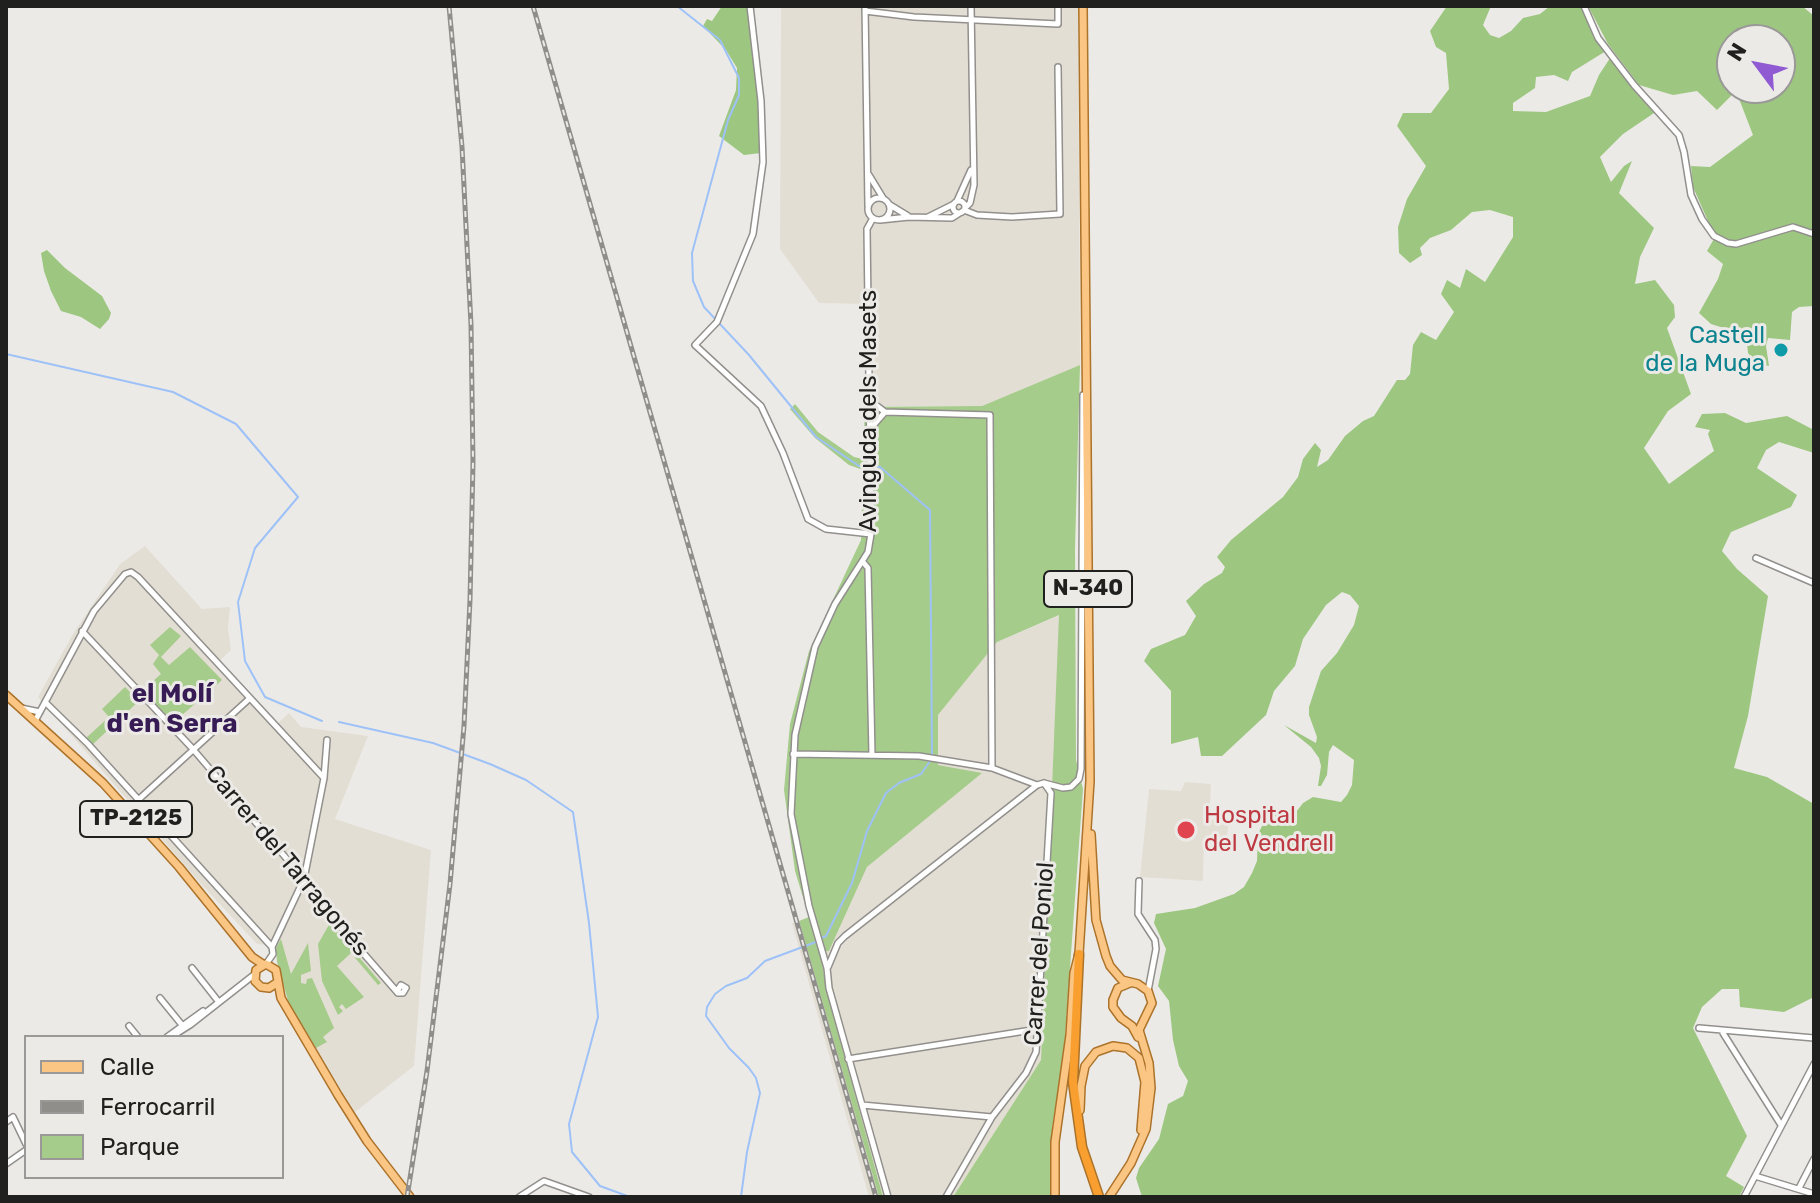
<!DOCTYPE html>
<meta charset="utf-8">
<style>
body{margin:0}
#map{position:relative;width:1820px;height:1203px;overflow:hidden;background:#eceae7;font-family:Rubik,sans-serif}
canvas{display:block}
.frame{position:absolute;inset:0;border:8px solid #20201e;pointer-events:none}
.legend{position:absolute;left:24px;top:1035px;width:260px;height:144px;box-sizing:border-box;background:#eceae7;border:2px solid #9a9997;margin:0;padding:10px 14px;list-style:none;font-size:24px;color:#20201e}
.legend li{display:flex;align-items:center;gap:16px;height:40px}
.legend b{width:40px;border:2px solid #9a9997}
.north{position:absolute;left:1716px;top:24px;width:80px;height:80px;box-sizing:border-box;background:#eceae7;border:2px solid #9a9997;border-radius:50%;rotate:302deg;font-size:22px;font-weight:700;line-height:32px;text-align:center;color:#20201e}
.north::after{content:'';display:block;margin:auto;width:28px;height:36px;background:#8f5ad2;clip-path:polygon(50% 0,100% 100%,50% 72%,0 100%)}
</style>
<div id="map">
<canvas width="1820" height="1203"></canvas>
<div class="frame"></div>
<ul class="legend">
<li><b style="height:10px;background:#fbc583"></b>Calle</li>
<li><b style="height:10px;background:#8f8e8b"></b>Ferrocarril</li>
<li><b style="height:22px;background:#a6cc8b"></b>Parque</li>
</ul>
<div class="north">N</div>
</div>
<script>
const ctx = document.querySelector('canvas').getContext('2d');
ctx.lineJoin = 'round';
function paint(path, color) {
  ctx.fillStyle = color;
  ctx.fill(path, 'evenodd');
}
function toPath(rows) {
  const path = new Path2D();
  for (const r of rows) {
    if (r.length === 3) {
      path.moveTo(r[0] + r[2], r[1]);
      path.arc(r[0], r[1], r[2], 0, 2 * Math.PI);
      continue;
    }
    path.moveTo(r[0], r[1]);
    for (let i = 2; i < r.length; i += 2) path.lineTo(r[i], r[i + 1]);
  }
  return path;
}
function stroke(path, color, width, dash) {
  ctx.strokeStyle = color;
  ctx.lineWidth = width;
  ctx.lineCap = dash ? 'butt' : 'round';
  ctx.setLineDash(dash || []);
  ctx.stroke(path);
}
function label(font, color, halo, rows, align = 'center') {
  ctx.font = font + ' Rubik,sans-serif';
  ctx.lineWidth = 6;
  ctx.setLineDash([]);
  ctx.textBaseline = 'middle';
  ctx.strokeStyle = halo;
  ctx.fillStyle = color;
  for (const [text, x, y, turn = 0] of rows) {
    ctx.save();
    ctx.translate(x, y);
    ctx.rotate((+turn || 0) * Math.PI / 180);
    ctx.textAlign = isNaN(turn) ? turn : align;
    if (halo) ctx.strokeText(text, 0, 0);
    ctx.fillText(text, 0, 0);
    ctx.restore();
  }
}
paint(toPath([
 [781,6,1078,6,1080,365,982,406,865,407,865,304,819,303,780,249],
 [145,546,202,609,230,607,228,628,231,650,218,662,277,724,289,713,301,727,368,736,335,819,431,850,414,1066,355,1112,288,1002,275,946,257,944,201,884,38,697,73,634,120,564],
 [1060,615,1041,1060,953,1197,883,1197,827,992,820,952,829,951,867,867,981,773,937,765,938,715,997,642],
 [1185,782,1211,784,1210,805,1204,806,1203,819,1229,820,1226,842,1204,840,1203,881,1140,877,1149,789,1181,791],
 [799,921,833,1035,879,1197,869,1197,792,923]
]), '#e3ded3');
paint(toPath([
 [1080,365,1075,549,1076,760,1083,789,1064,1050,1052,1128,1051,1197,953,1197,1041,1060,1059,615,997,642,938,715,938,765,982,773,867,867,829,951,820,952,827,992,883,1197,879,1197,799,921,809,917,795,871,784,790,790,724,809,651,861,540,863,470,849,465,815,438,790,409,795,404,818,432,854,457,863,459,865,407,982,406],
 [170,627,181,636,161,657,169,665,190,647,222,680,173,723,143,690,161,674,153,664,159,655,150,645],
 [125,687,139,701,92,745,86,738,109,717,102,709],
 [330,923,381,983,378,985,351,953,337,966,364,997,346,1009,342,1004,339,1007,343,1011,338,1015,322,981,318,944],
 [281,939,291,974,308,943,311,971,301,975,301,983,306,984,307,979,312,978,334,1028,323,1037,327,1042,316,1048,289,1004,277,962,276,948]
]), '#a6cc8b');
paint(toPath([
 [722,6,748,6,760,106,761,153,744,155,719,136,736,90,737,68,726,50,703,26,707,19,712,21],
 [1447,6,1491,6,1483,25,1490,35,1499,38,1511,31,1523,18,1540,14,1550,6,1583,6,1606,51,1572,72,1568,81,1554,75,1536,77,1535,88,1513,103,1513,111,1546,112,1590,96,1599,75,1610,58,1638,95,1657,111,1623,134,1600,157,1611,182,1624,166,1632,161,1619,193,1654,228,1640,257,1635,284,1655,280,1674,305,1675,317,1667,328,1691,394,1668,411,1644,448,1669,484,1714,451,1708,434,1710,430,1695,427,1702,414,1725,413,1746,423,1787,416,1814,430,1814,453,1779,442,1766,450,1757,468,1797,495,1791,507,1731,532,1722,551,1737,569,1768,596,1748,716,1734,768,1767,777,1814,804,1814,997,1784,1012,1740,1007,1739,989,1722,989,1702,1007,1693,1028,1747,1136,1726,1176,1744,1187,1739,1197,1142,1197,1136,1178,1139,1168,1159,1139,1168,1104,1183,1096,1188,1081,1179,1066,1173,1040,1169,1001,1158,986,1166,949,1154,923,1156,914,1195,908,1234,894,1244,887,1252,873,1257,861,1258,834,1265,820,1274,814,1293,816,1303,803,1313,797,1341,802,1347,795,1352,785,1354,760,1333,745,1329,752,1327,775,1321,786,1318,786,1321,766,1319,758,1311,747,1284,725,1316,743,1317,737,1309,715,1309,707,1321,671,1337,653,1354,625,1359,606,1350,595,1342,592,1326,605,1303,639,1295,666,1274,691,1266,715,1222,756,1201,756,1198,737,1171,744,1171,691,1144,661,1151,649,1185,635,1196,616,1186,601,1204,584,1222,573,1225,567,1217,557,1231,540,1283,497,1298,477,1303,459,1315,443,1321,450,1317,467,1328,460,1345,436,1363,421,1374,416,1397,380,1405,380,1410,374,1413,345,1421,332,1436,340,1454,312,1441,294,1447,280,1460,288,1466,269,1485,282,1513,237,1513,217,1490,210,1472,212,1451,230,1430,238,1420,248,1422,255,1410,263,1399,253,1398,227,1407,199,1426,166,1397,126,1403,113,1431,113,1449,89,1446,53,1436,47,1430,31],
 [1588,6,1802,6,1814,16,1814,306,1799,307,1792,312,1790,340,1768,338,1766,346,1769,366,1757,364,1748,353,1746,335,1711,324,1699,313,1718,279,1723,264,1707,251,1715,237,1693,187,1691,166,1710,167,1753,135,1736,91,1717,110,1697,91,1673,95,1639,85,1608,44],
 [1732,40,1780,40,1780,88,1732,88],
 [47,250,65,268,102,296,111,313,109,319,100,329,81,317,61,311,51,291,44,271,41,253]
]), '#9dc780');
stroke(toPath([
 [677,6,720,40,739,78,739,95,728,120,692,253,693,281,704,307,749,355,816,437,859,466,880,467,930,510,932,755],
 [6,354,173,392,236,424,298,497,255,548,238,602,245,661,265,697,322,721],
 [339,722,433,743,490,764,526,780,573,812,589,923,598,1017,569,1124,572,1152,600,1186,630,1197],
 [821,938,826,936,852,883,867,831,886,793,899,783,921,774,930,761],
 [741,1197,747,1152,760,1093,756,1078,749,1068,729,1048,706,1016,707,1007,715,994,726,986,747,978,765,961,816,942]
]), '#9ec2f7', 2);
const minor = toPath([
 [750,6,761,101,763,162,753,234,717,322,695,345,761,406,783,453,808,519,826,529,871,534],
 [865,6,868,206],
 [1584,6,1598,38,1634,85,1679,135,1684,152,1691,195,1702,219,1714,236,1728,243,1736,244,1793,227,1814,234],
 [865,11,914,17,1058,24,1058,6],
 [869,175,883,198],
 [879,209,11],
 [957,201,971,170],
 [959,207,6],
 [890,205,908,216],
 [965,208,970,203,974,185,971,6],
 [964,210,977,215,1012,217,1060,214,1058,67],
 [928,217,954,204],
 [873,218,867,229,871,534,868,552,835,604,815,647,795,735,791,814,809,906,827,968,829,988,888,1197],
 [880,220,909,217,952,218,963,211],
 [869,400,885,412,990,415,992,768],
 [870,429,885,412],
 [1756,558,1814,583],
 [863,562,868,568,872,755],
 [82,631,192,748,304,879,323,907,398,993,403,993,406,988,401,985,397,991],
 [45,702,88,744,272,947],
 [21,708,40,712],
 [35,721,94,611,125,574,131,572,138,577,324,778],
 [793,754,919,756,992,768,1037,785],
 [1044,783,1063,788,1071,787,1079,779,1081,769,1083,395],
 [137,801,249,699],
 [1139,881,1138,914,1155,940,1156,949,1148,991],
 [266,964,273,954,272,947,304,879,324,778,327,740],
 [828,967,838,943,845,936,1037,785,1044,783],
 [192,968,218,1001],
 [160,998,182,1025],
 [129,1026,138,1037],
 [1699,1028,1814,1038],
 [1723,1033,1781,1125],
 [167,1037,203,1011],
 [171,1037,190,1025,255,974],
 [848,1059,1038,1029],
 [862,1105,992,1117],
 [6,1122,13,1117,26,1144],
 [6,1164,26,1150],
 [1755,1176,1814,1194],
 [1799,1188,1814,1159],
 [519,1197,544,1181,589,1197],
 [946,1197,992,1117,1026,1073,1036,1052,1051,793,1044,783],
 [1744,1197,1814,1064]
]);
const major = toPath([
 [6,695,103,783,179,867,252,957,264,965],
 [1091,834,1096,920,1106,956,1110,966,1122,980,1138,984,1148,991,1152,1003,1139,1030,1149,1063,1151,1088,1146,1129,1131,1163,1109,1197],
 [278,982,269,988,261,987,255,981,256,970,266,964,276,970,281,998,338,1095,367,1141,410,1197],
 [1130,983,1118,988,1113,1000,1113,1007,1121,1018,1132,1026,1138,1037],
 [1080,1110,1081,1086,1085,1066,1096,1052,1113,1046,1127,1048,1139,1058,1145,1082,1141,1130],
 [1055,1197,1055,1142,1070,1035,1074,973,1079,954,1090,781,1083,6]
]);
const highway = toPath([
 [1079,954,1073,1082,1082,1147,1099,1197]
]);
stroke(minor, '#92908d', 8);
stroke(major, '#ac732a', 10);
stroke(highway, '#ac732a', 11);
stroke(minor, '#fff', 5);
stroke(major, '#fbc583', 7);
stroke(highway, '#f89f30', 8);
const rail = toPath([
 [533,6,876,1197],
 [407,1197,427,1071,450,884,464,726,470,600,473,462,471,325,462,147,449,6]
]);
stroke(rail, '#8f8e8b', 5);
stroke(rail, '#eceae7', 2, [6]);
for (const [x, y, r, color] of [
 [1781,350,8,"#0f9aa8"],
 [1186,830,10,"#e0444e"]
]) {
  const dot = new Path2D();
  dot.arc(x, y, r, 0, 2 * Math.PI);
  ctx.fillStyle = color;
  ctx.fill(dot);
  stroke(dot, '#eceae7', 3);
}
for (const [x, y, w] of [
 [1088,589,88],
 [136,819,112]
]) {
  const box = new Path2D();
  box.roundRect(x - w / 2, y - 18, w, 36, 6);
  ctx.fillStyle = '#eceae7';
  ctx.fill(box);
  stroke(box, '#20201e', 2);
}
label('bold 22px', '#20201e', null, [
 ["N-340",1088,589],
 ["TP-2125",136,819]
]);
label('24px', '#0d838f', '#eceae7', [
 ["Castell",1765,336],
 ["de la Muga",1765,364]
], 'right');
label('24px', '#20201e', '#eceae7', [
 ["Avinguda dels Masets",869,411,-90],
 ["Carrer del Tarragonés",287,861,50],
 ["Carrer del Poniol",1040,954,-86]
]);
label('24px', '#be3a42', '#eceae7', [
 ["Hospital",1204,816],
 ["del Vendrell",1204,844]
], 'left');
label('bold 26px', '#361b55', '#eceae7', [
 ["el Molí",172,694],
 ["d'en Serra",172,724]
]);
</script>
